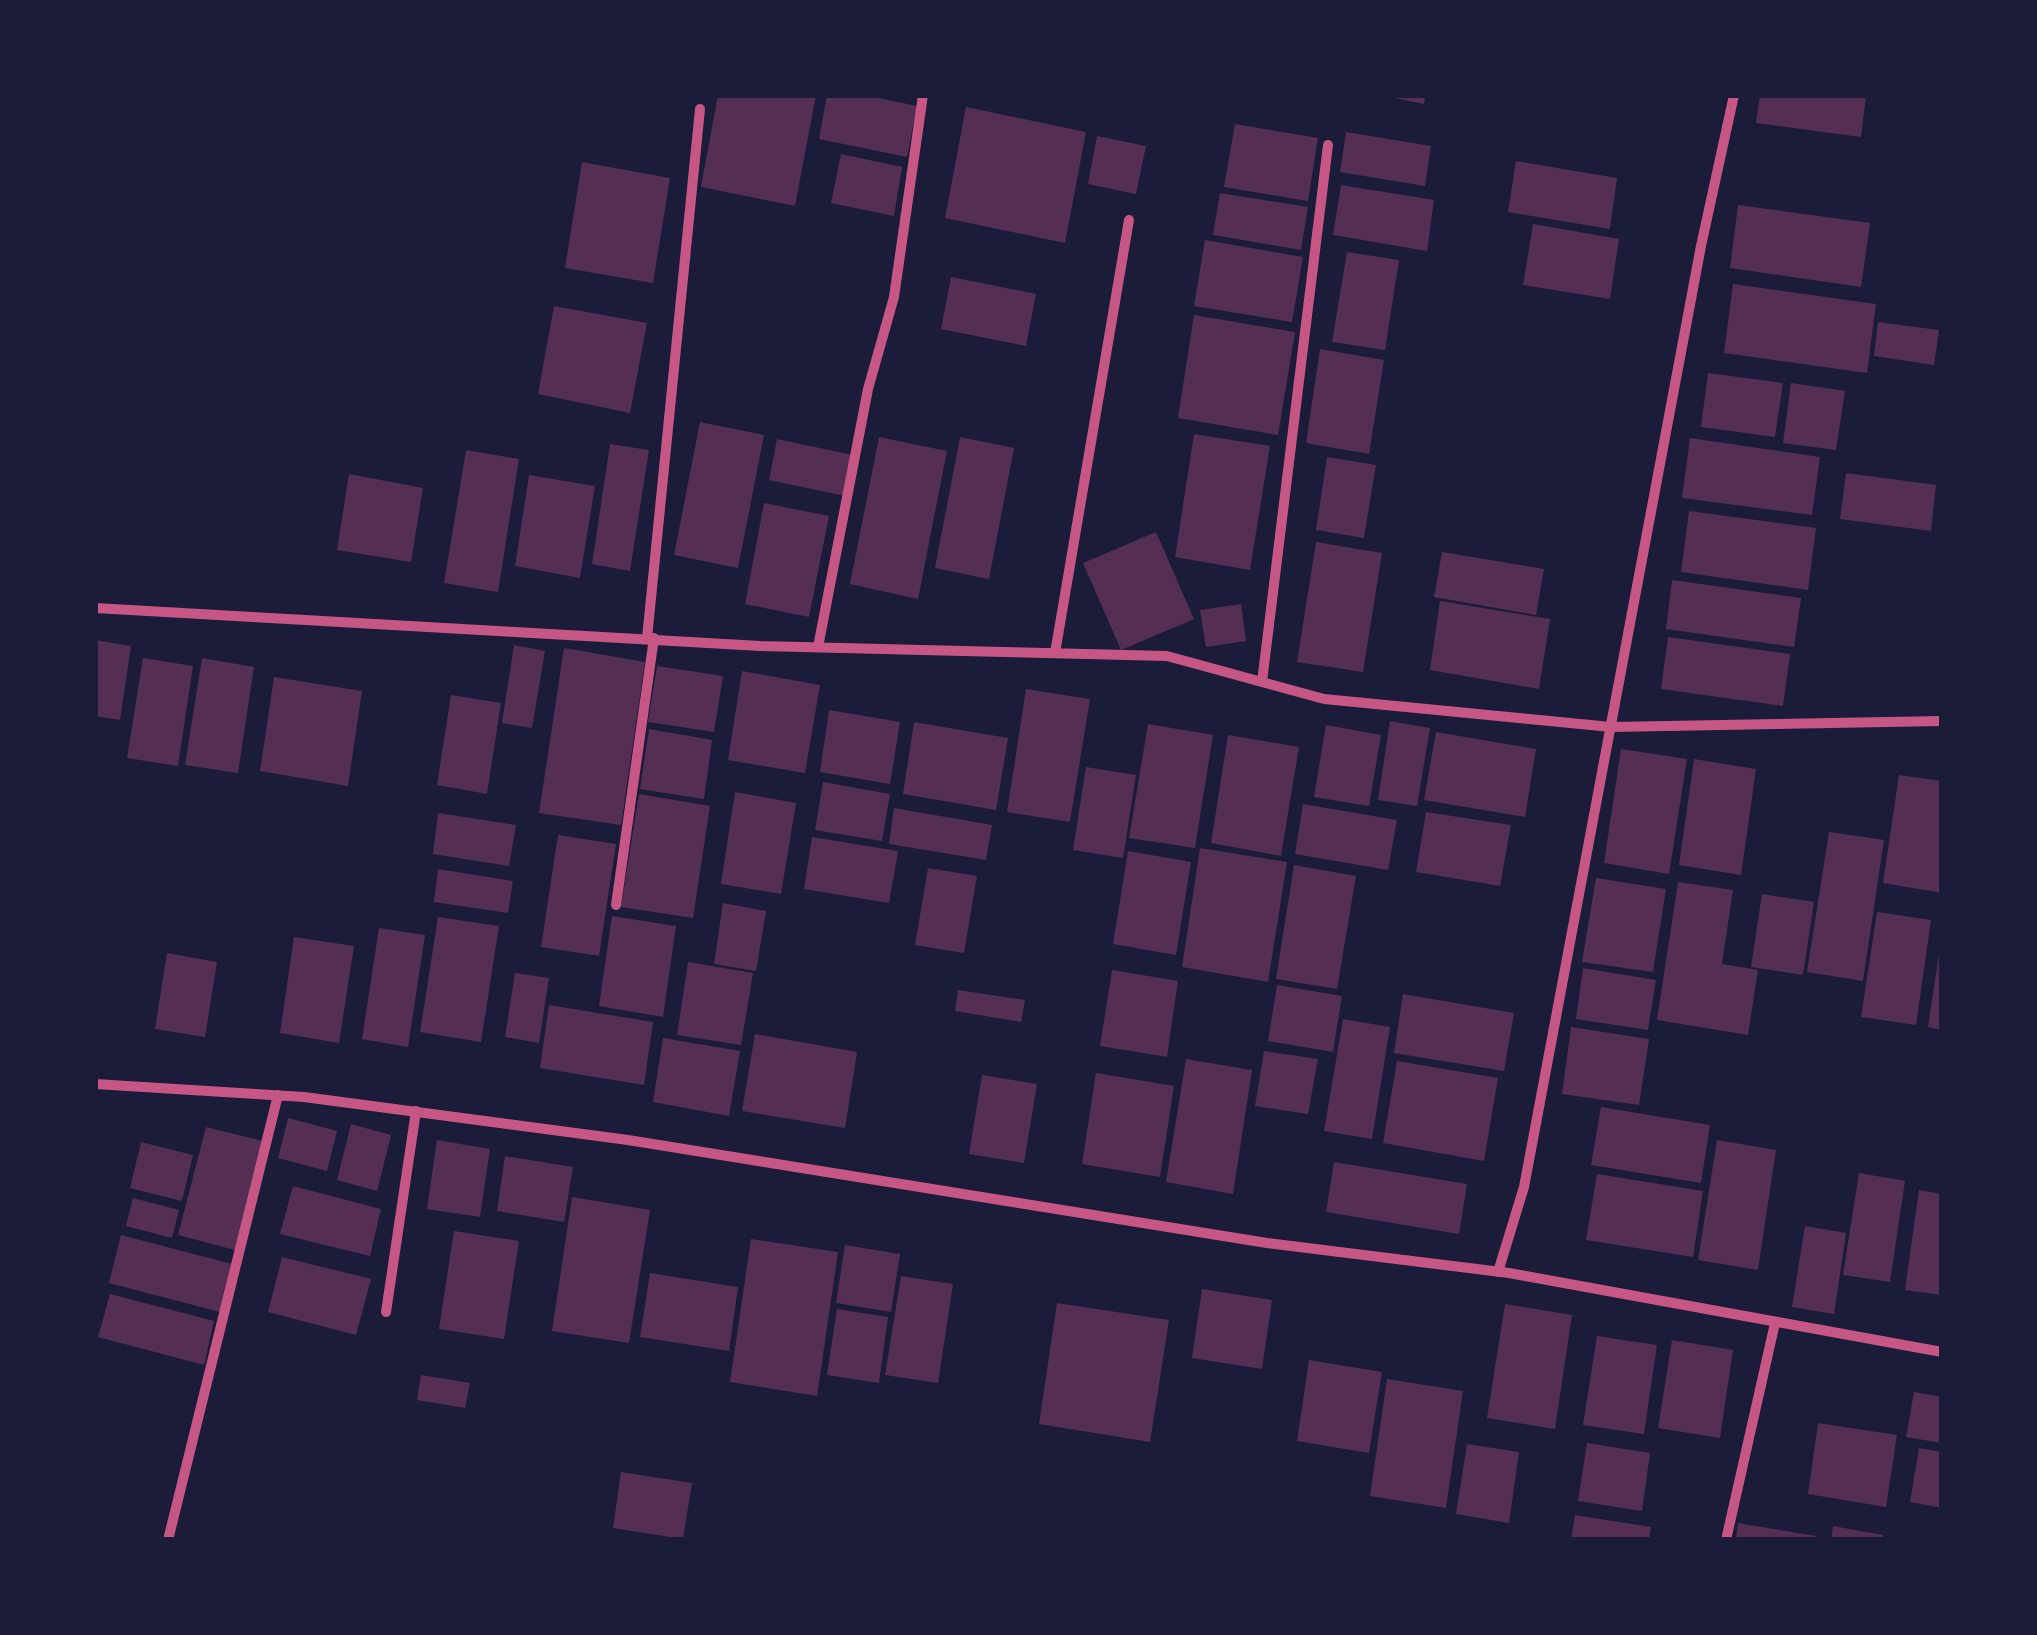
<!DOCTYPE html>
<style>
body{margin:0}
#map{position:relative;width:2037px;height:1635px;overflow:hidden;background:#1b1b3a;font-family:"DejaVu Sans",sans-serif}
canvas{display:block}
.frame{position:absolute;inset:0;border:98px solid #1b1b3a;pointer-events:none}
</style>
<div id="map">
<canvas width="2037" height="1635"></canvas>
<div class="frame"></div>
</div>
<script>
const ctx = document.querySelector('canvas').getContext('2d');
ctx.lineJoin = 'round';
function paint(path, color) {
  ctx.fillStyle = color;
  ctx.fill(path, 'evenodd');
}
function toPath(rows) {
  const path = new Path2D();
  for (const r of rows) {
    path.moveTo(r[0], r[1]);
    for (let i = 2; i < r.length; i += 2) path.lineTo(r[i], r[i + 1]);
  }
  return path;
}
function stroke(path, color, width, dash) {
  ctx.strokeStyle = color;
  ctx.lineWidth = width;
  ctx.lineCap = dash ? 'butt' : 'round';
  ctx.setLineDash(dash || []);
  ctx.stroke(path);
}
paint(toPath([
 [718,95,816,95,795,206,701,187],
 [827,95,864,95,917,106,907,157,819,139],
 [1380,95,1425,95,1424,104],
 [1760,95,1866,95,1861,137,1756,123],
 [966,107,1086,132,1065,243,945,218],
 [1235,124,1318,138,1308,201,1224,187],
 [1346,132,1431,146,1425,186,1340,172],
 [1097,136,1146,146,1136,194,1088,184],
 [841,154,902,167,894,216,831,203],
 [1516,161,1617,178,1610,229,1508,212],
 [582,162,670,178,653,283,565,268],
 [1341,185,1434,200,1427,251,1333,235],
 [1220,193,1308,207,1301,250,1213,235],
 [1738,205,1870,223,1861,287,1730,268],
 [1533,224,1619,239,1610,299,1523,285],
 [1205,240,1303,257,1292,322,1194,306],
 [1347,252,1399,260,1385,350,1332,342],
 [951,277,1036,294,1026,346,941,329],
 [1733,284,1876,304,1867,373,1724,353],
 [554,306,647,323,630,413,538,394],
 [1194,315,1295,332,1278,435,1178,418],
 [1878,322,1939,330,1934,365,1874,356],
 [1320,349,1384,360,1369,454,1306,443],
 [1708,373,1783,383,1775,437,1701,427],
 [1791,383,1845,391,1836,450,1783,443],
 [700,422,764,435,738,568,674,555],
 [1194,434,1270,446,1250,570,1175,557],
 [879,437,947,451,918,599,850,584],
 [960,437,1014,448,989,579,935,568],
 [1690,438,1820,457,1812,515,1682,498],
 [777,439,853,455,845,496,769,480],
 [610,444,649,450,630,571,592,564],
 [466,450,519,459,498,592,444,583],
 [1327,457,1376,465,1364,538,1316,530],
 [1846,473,1936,485,1931,531,1840,519],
 [349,474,423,488,411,562,337,550],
 [529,475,595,486,580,578,515,566],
 [764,503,829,516,809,617,745,604],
 [1689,511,1816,528,1808,590,1681,572],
 [1156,532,1194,619,1121,650,1083,563],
 [1316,542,1382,553,1363,672,1297,662],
 [1442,552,1544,569,1536,615,1434,597],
 [1672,580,1801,598,1794,647,1666,629],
 [1440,601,1550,619,1539,689,1430,670],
 [1241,604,1246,641,1206,647,1200,610],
 [1668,637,1790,654,1783,706,1661,689],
 [95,640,131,646,120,720,95,716],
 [514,645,545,651,532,728,502,723],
 [564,648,645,662,621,825,539,813],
 [143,658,193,666,178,766,127,758],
 [202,658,254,667,238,773,185,765],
 [657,666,723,676,714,732,648,722],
 [742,671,820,685,805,773,728,760],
 [274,677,362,691,348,786,260,771],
 [1026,689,1090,699,1070,822,1007,812],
 [451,695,501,703,487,794,437,785],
 [829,710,900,722,890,784,820,772],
 [1390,721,1430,728,1417,806,1378,800],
 [914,722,1008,738,996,810,903,794],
 [1148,724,1213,735,1195,848,1129,838],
 [1326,725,1381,735,1369,806,1314,797],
 [649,729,712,740,704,799,640,789],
 [1436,732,1536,749,1525,817,1424,800],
 [1228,735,1299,747,1281,856,1211,843],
 [1621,749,1687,759,1669,874,1604,863],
 [1694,759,1756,769,1741,875,1679,865],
 [1086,767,1136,775,1123,858,1073,850],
 [1899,775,1942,781,1942,893,1883,883],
 [823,782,890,794,882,841,815,830],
 [735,792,796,803,781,894,721,884],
 [639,794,710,806,693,918,621,907],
 [1303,804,1397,820,1388,870,1295,854],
 [894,808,992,825,986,860,889,844],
 [1426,812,1511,825,1500,886,1416,872],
 [438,813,516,825,509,866,433,854],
 [1829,832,1884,840,1863,981,1807,972],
 [558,835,616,844,599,956,541,947],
 [812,837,898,851,889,903,804,889],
 [1200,848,1287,862,1268,982,1182,967],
 [1128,851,1191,862,1176,955,1113,944],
 [1294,865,1356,876,1337,989,1276,979],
 [928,868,977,876,964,953,915,945],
 [438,869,513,881,508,913,434,902],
 [1596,878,1666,889,1653,972,1582,962],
 [1678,882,1733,890,1722,964,1758,970,1748,1035,1657,1020],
 [1762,894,1814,902,1803,975,1751,967],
 [723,903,766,911,756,971,714,964],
 [1877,912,1931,920,1916,1025,1861,1017],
 [612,916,676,926,663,1017,599,1006],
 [438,917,499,926,481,1042,420,1032],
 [379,928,425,935,408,1047,362,1039],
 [294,937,354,946,339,1043,280,1033],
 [1940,947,1942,947,1942,1030,1928,1027],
 [167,953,217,962,205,1037,155,1029],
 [688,962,753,973,741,1045,677,1035],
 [1583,968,1656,980,1648,1030,1576,1019],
 [1112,970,1178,981,1167,1057,1100,1046],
 [515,973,549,978,539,1043,505,1037],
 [1277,985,1342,996,1333,1052,1268,1041],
 [958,990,1025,1000,1021,1022,955,1011],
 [1403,994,1514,1013,1504,1071,1394,1053],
 [549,1005,653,1022,644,1085,540,1068],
 [1343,1019,1390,1027,1372,1139,1324,1131],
 [1571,1027,1649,1039,1639,1105,1562,1094],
 [755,1034,857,1052,845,1128,742,1111],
 [663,1038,740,1051,729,1116,653,1102],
 [1264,1051,1318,1059,1308,1114,1255,1106],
 [1186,1059,1252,1070,1233,1194,1166,1182],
 [1397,1061,1498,1078,1484,1161,1383,1143],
 [1096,1073,1174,1086,1160,1177,1082,1164],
 [982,1075,1037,1084,1024,1163,969,1154],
 [1601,1107,1710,1125,1701,1183,1591,1165],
 [288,1118,337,1131,327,1171,278,1158],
 [351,1124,391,1135,377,1191,337,1180],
 [206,1127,263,1141,235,1250,178,1235],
 [437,1140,490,1149,480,1217,427,1209],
 [1717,1140,1776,1150,1758,1270,1698,1260],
 [141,1142,193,1155,182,1201,130,1188],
 [505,1156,573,1167,564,1222,497,1211],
 [1334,1162,1467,1184,1459,1234,1326,1212],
 [1859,1173,1905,1181,1890,1282,1843,1275],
 [1597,1174,1703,1191,1693,1257,1586,1240],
 [293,1186,381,1209,370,1256,280,1234],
 [1919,1190,1942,1194,1942,1295,1905,1290],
 [572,1197,650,1210,629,1343,552,1331],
 [133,1198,179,1210,172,1238,126,1226],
 [1805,1226,1846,1233,1834,1314,1792,1307],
 [454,1231,519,1241,504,1339,439,1329],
 [121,1235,232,1264,220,1312,109,1283],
 [751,1239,838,1252,817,1396,730,1382],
 [845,1245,900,1254,891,1312,836,1303],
 [282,1257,371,1279,356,1335,268,1312],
 [650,1273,738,1287,729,1351,640,1337],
 [901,1276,953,1284,938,1383,885,1375],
 [1202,1289,1272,1300,1262,1369,1192,1358],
 [110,1294,214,1321,204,1365,98,1337],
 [1057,1303,1169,1320,1150,1442,1039,1424],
 [1505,1304,1572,1315,1555,1429,1487,1418],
 [837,1309,888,1317,879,1383,827,1375],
 [1597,1336,1657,1345,1644,1434,1583,1425],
 [1672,1340,1733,1350,1720,1438,1658,1428],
 [1309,1360,1382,1372,1369,1453,1297,1441],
 [421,1375,470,1383,465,1408,417,1400],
 [1387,1379,1463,1391,1446,1508,1370,1496],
 [1914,1392,1942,1397,1942,1443,1906,1437],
 [1818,1423,1897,1435,1886,1507,1808,1494],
 [1587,1443,1650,1453,1642,1511,1578,1501],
 [1467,1444,1519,1452,1509,1523,1456,1514],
 [1919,1448,1942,1452,1942,1508,1910,1502],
 [621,1472,692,1483,683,1539,613,1528],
 [1575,1515,1651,1527,1649,1540,1571,1540],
 [1738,1523,1816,1536,1815,1540,1736,1540],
 [1833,1526,1883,1535,1883,1540,1831,1540]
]), '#542f53');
stroke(toPath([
 [95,608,760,646,1167,656,1324,699,1611,727,1942,721],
 [647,638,700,109],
 [818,647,868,389,894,297,923,95],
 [1055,653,1129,220],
 [1262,682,1328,145],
 [616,905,654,638],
 [95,1084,304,1097,628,1140,1267,1243,1509,1273,1942,1352],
 [1498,1272,1524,1187,1701,246,1734,95],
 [386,1312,416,1111],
 [168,1540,278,1095],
 [1726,1540,1775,1323]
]), '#c65784', 10);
</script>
